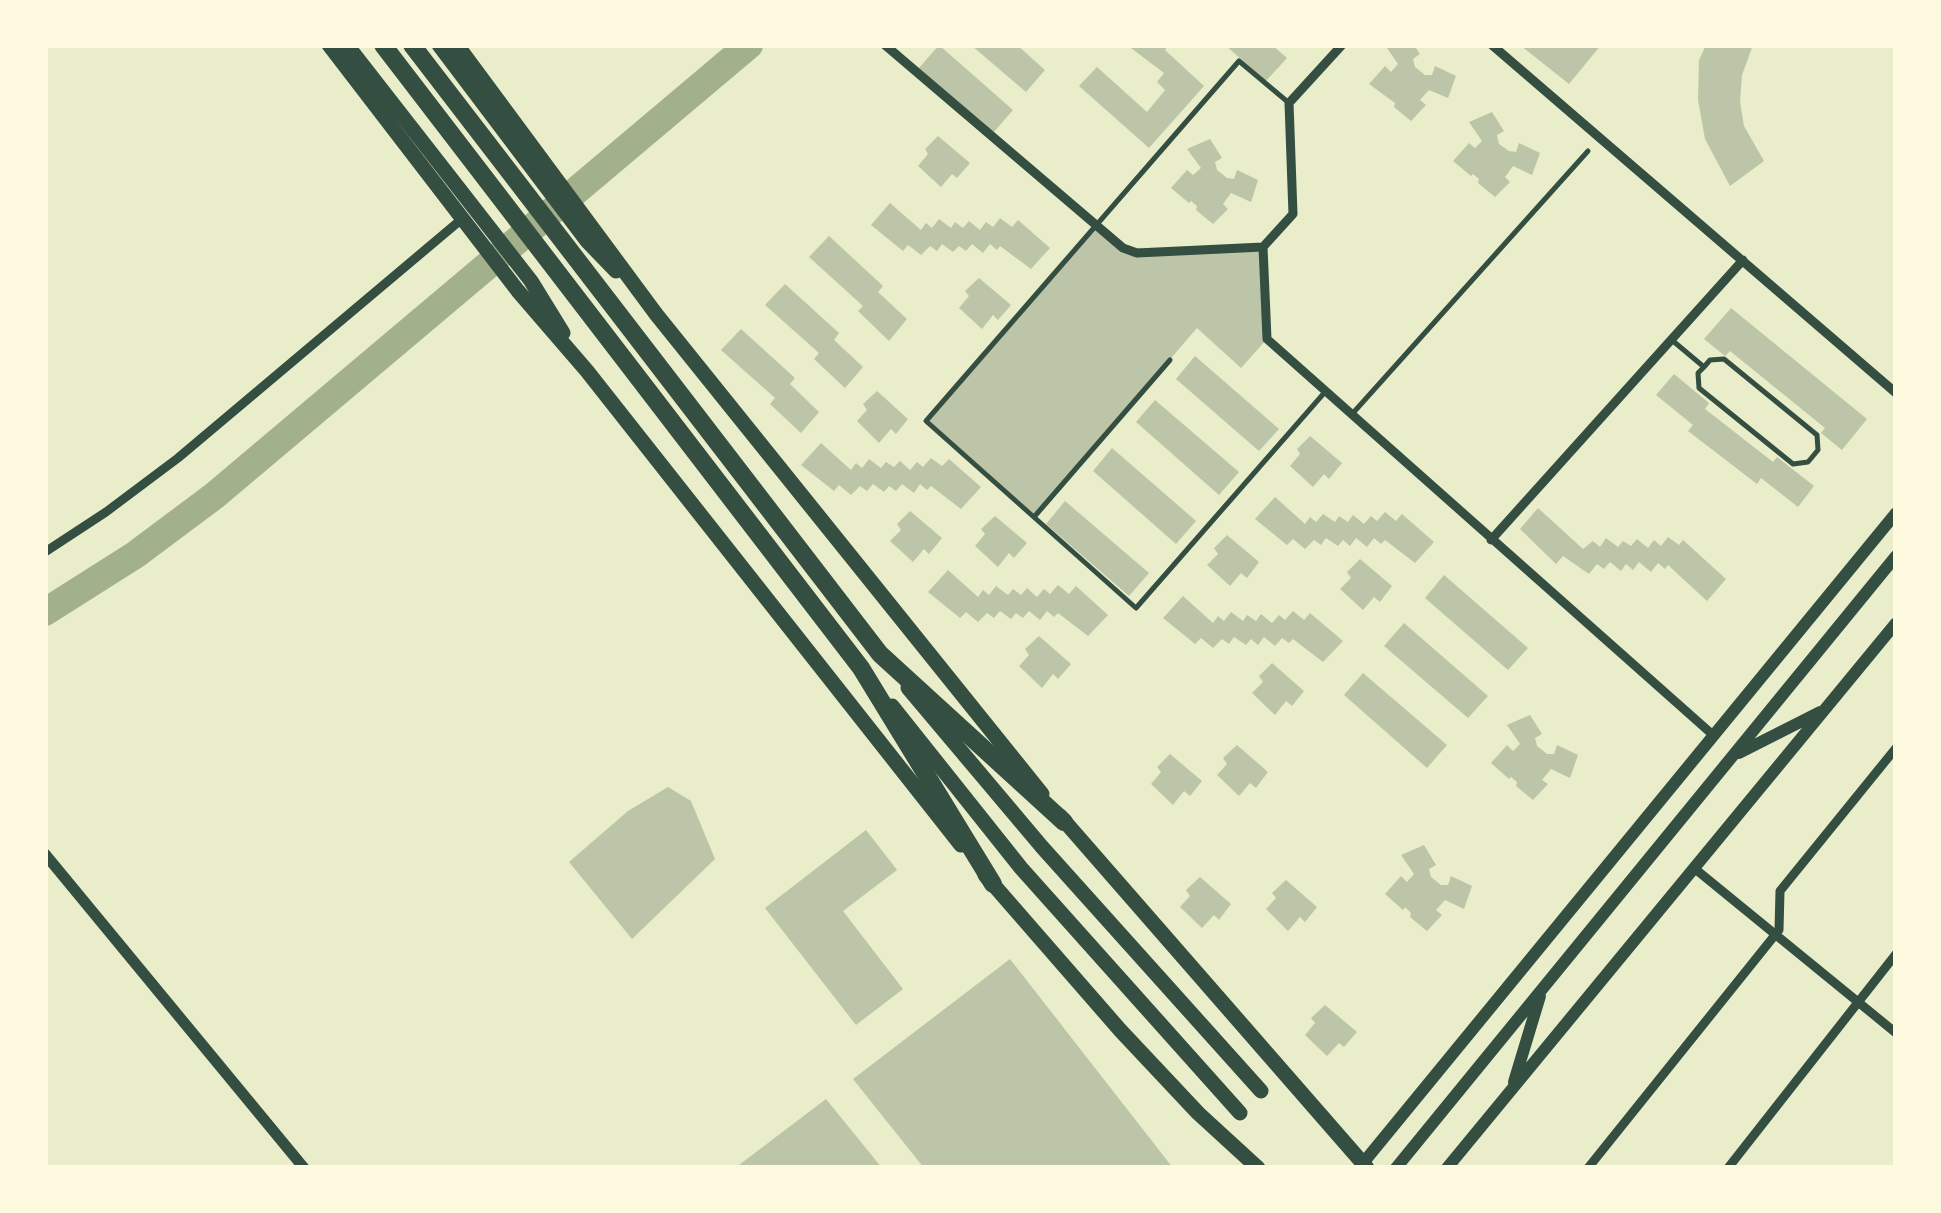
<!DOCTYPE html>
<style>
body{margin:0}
#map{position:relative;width:1941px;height:1213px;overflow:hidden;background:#e9edc9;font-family:Quicksand,sans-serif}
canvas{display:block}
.frame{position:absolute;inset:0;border:48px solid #fefae0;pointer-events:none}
</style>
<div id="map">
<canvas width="1941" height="1213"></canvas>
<div class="frame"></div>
</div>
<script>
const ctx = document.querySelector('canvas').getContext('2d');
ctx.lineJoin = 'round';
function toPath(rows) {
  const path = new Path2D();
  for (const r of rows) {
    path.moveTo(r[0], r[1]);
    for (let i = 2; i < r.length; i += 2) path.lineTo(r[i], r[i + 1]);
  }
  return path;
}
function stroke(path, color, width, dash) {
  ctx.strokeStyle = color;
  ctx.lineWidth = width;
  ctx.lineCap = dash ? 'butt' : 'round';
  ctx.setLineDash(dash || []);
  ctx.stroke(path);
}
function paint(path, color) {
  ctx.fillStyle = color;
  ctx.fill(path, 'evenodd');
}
stroke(toPath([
 [45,612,135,555,214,496,749,45]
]), '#a3b18a', 28);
paint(toPath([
 [939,45,1013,110,993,133,919,68],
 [971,45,1017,45,1045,70,1026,92],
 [1127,45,1168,45,1165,50,1204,86,1149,148,1079,86,1097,67,1147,112,1165,90,1157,82,1164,73],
 [1225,45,1272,45,1287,58,1266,81],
 [1385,45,1414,45,1420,54,1413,59,1415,67,1425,75,1432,75,1435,66,1456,76,1448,98,1429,90,1420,100,1426,105,1411,121,1394,107,1395,103,1369,84,1385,66,1391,72,1398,64],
 [1520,45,1601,45,1569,84],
 [1706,45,1753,45,1742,75,1740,102,1744,126,1764,161,1730,186,1705,139,1698,100,1699,60],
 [1492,112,1504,131,1497,135,1499,144,1509,151,1516,152,1519,143,1540,153,1532,175,1513,166,1505,177,1510,182,1495,197,1478,183,1479,179,1473,174,1471,176,1453,161,1469,143,1475,148,1482,141,1469,122],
 [938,136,970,163,957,178,952,174,941,187,918,166,928,154,925,149],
 [1210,139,1222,158,1215,162,1217,170,1227,178,1234,179,1237,170,1258,180,1251,202,1231,193,1223,204,1228,209,1213,224,1196,210,1197,206,1191,201,1189,203,1171,188,1187,170,1193,175,1201,168,1187,149],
 [890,203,921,230,926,223,932,228,939,219,951,228,955,222,963,228,969,221,980,230,986,222,993,227,1000,218,1012,227,1018,220,1050,248,1031,269,1000,246,997,250,990,244,983,253,972,244,966,251,959,246,953,252,942,244,937,251,930,246,921,255,908,245,903,251,871,225],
 [1096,228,1123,248,1263,247,1267,339,1241,368,1197,328,1034,517,926,421],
 [829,236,883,286,878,292,907,319,889,341,858,311,863,306,809,257],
 [979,278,1011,305,998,320,993,315,982,329,959,308,969,296,965,291],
 [785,284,839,333,834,340,863,367,845,388,814,359,819,353,765,305],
 [1731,308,1867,419,1842,450,1821,433,1825,428,1730,351,1725,356,1704,339],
 [741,329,795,378,790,384,819,412,801,433,770,404,775,398,721,350],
 [1195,356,1279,429,1259,451,1176,379],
 [1674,374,1709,403,1705,409,1773,462,1777,457,1814,486,1798,507,1761,478,1757,484,1688,431,1693,425,1656,395],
 [877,391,908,419,896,434,891,429,879,443,857,421,867,410,863,404],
 [1155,400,1239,472,1219,495,1136,422],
 [1310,436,1342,463,1329,479,1324,474,1313,487,1290,466,1300,454,1297,449],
 [821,443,851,470,856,463,862,468,869,459,881,468,886,462,894,467,900,461,910,470,917,462,923,467,931,458,942,466,949,459,981,487,961,509,931,486,927,490,920,484,914,493,902,484,896,491,889,486,884,492,873,484,867,491,860,486,851,495,839,485,834,491,801,465],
 [1112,448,1196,521,1176,544,1093,471],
 [1275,497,1305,524,1310,517,1316,522,1323,514,1335,522,1339,516,1348,522,1353,515,1364,524,1371,516,1377,521,1385,512,1396,521,1402,514,1434,542,1415,563,1385,540,1381,544,1374,538,1367,547,1356,538,1350,546,1343,540,1338,546,1326,538,1321,545,1314,540,1305,549,1293,539,1287,545,1255,519],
 [1065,501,1149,573,1129,596,1046,524],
 [1538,508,1583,549,1593,541,1600,547,1606,538,1618,547,1623,541,1631,546,1637,539,1648,548,1654,540,1661,546,1668,537,1679,545,1683,540,1726,579,1707,601,1668,565,1665,569,1658,563,1651,572,1639,562,1633,570,1626,564,1621,571,1610,562,1604,569,1597,564,1589,574,1563,556,1556,564,1520,529],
 [910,511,942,538,929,554,924,549,913,562,890,541,901,530,897,524],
 [995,516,1027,543,1014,558,1009,553,998,567,975,546,985,534,981,529],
 [1227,535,1259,562,1247,578,1241,573,1230,586,1207,565,1218,554,1214,548],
 [1360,559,1392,586,1380,602,1374,597,1363,610,1340,589,1351,578,1347,572],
 [948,570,978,597,983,590,989,595,996,586,1008,595,1013,589,1021,595,1027,588,1037,597,1044,589,1050,594,1058,585,1069,594,1076,586,1108,615,1088,636,1058,613,1054,617,1047,611,1040,620,1029,611,1023,618,1016,613,1011,619,1000,611,994,618,987,613,978,622,966,612,960,618,928,592],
 [1444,575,1528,648,1508,670,1425,598],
 [1183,596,1213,623,1218,616,1224,621,1231,612,1243,621,1247,615,1256,621,1261,614,1272,623,1279,615,1285,620,1293,611,1304,620,1310,613,1343,641,1323,662,1293,639,1289,643,1282,638,1275,646,1264,637,1258,645,1251,639,1246,645,1234,637,1229,644,1222,639,1213,648,1201,638,1195,644,1163,618],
 [1404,623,1488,696,1468,718,1384,646],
 [1039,636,1071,664,1058,679,1053,674,1042,688,1019,666,1029,655,1025,649],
 [1272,663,1304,691,1292,706,1286,701,1275,715,1252,693,1263,682,1259,676],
 [1363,673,1447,745,1427,768,1344,695],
 [1530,715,1542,734,1535,738,1537,746,1547,754,1554,754,1557,745,1578,755,1570,778,1551,769,1542,780,1548,784,1533,800,1516,786,1517,782,1511,777,1509,779,1491,763,1507,745,1513,751,1520,744,1507,725],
 [1237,745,1268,772,1256,788,1250,783,1239,796,1217,775,1227,764,1223,758],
 [1170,754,1202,781,1190,796,1184,791,1173,805,1151,784,1161,772,1157,767],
 [668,787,691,801,715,859,632,939,569,862,628,811],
 [866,830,897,870,843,911,903,989,856,1025,765,908],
 [1424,845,1436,865,1429,869,1431,877,1441,885,1448,885,1451,876,1472,886,1464,909,1445,900,1436,910,1442,915,1427,931,1410,917,1411,913,1405,907,1403,910,1385,894,1401,876,1407,882,1414,874,1401,855],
 [1200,877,1231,904,1219,920,1214,915,1202,928,1180,907,1190,896,1186,890],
 [1286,880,1317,907,1305,922,1300,917,1288,931,1266,909,1276,898,1272,893],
 [1010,959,1173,1168,924,1168,853,1079],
 [1325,1005,1357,1032,1344,1047,1339,1043,1327,1056,1305,1035,1315,1023,1311,1018],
 [826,1099,882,1168,735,1168]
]), '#bcc5a7');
stroke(toPath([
 [1289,103,1239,61,926,421,1136,608,1325,392],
 [1673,341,1704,367,1698,373,1699,388,1793,464,1808,462,1818,450,1817,435,1724,359,1710,360,1704,367],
 [1353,413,1588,151],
 [1034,517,1170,360]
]), '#344e41', 5);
stroke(toPath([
 [885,45,1123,248,1137,253,1263,247,1267,339,1713,735],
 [1492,45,1896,393],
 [1263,247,1293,214,1289,103,1342,45],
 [1491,540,1743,260],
 [45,552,106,512,178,458,463,218],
 [1694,868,1896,1033],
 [1588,1168,1779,930,1780,891,1896,748],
 [1728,1168,1896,954]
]), '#344e41', 9);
stroke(toPath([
 [45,854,304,1168]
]), '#344e41', 11);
stroke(toPath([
 [1739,753,1820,712],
 [1514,1082,1540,996],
 [1359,1168,1896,513],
 [1396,1168,1896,556],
 [1447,1168,1896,623]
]), '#344e41', 12);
stroke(toPath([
 [329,45,518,291,587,371,961,845],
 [347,45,531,281,563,333],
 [439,45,587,241,616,271],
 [457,45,656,314,1042,794],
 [1060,816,1367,1168],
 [985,875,1120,1030,1198,1113,1258,1168]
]), '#344e41', 15);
stroke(toPath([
 [908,688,1042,847,1261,1091],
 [892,706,1021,868,1240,1113]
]), '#344e41', 15);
stroke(toPath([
 [383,45,861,668,993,884],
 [412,45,880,654,1064,822]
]), '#344e41', 18);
</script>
